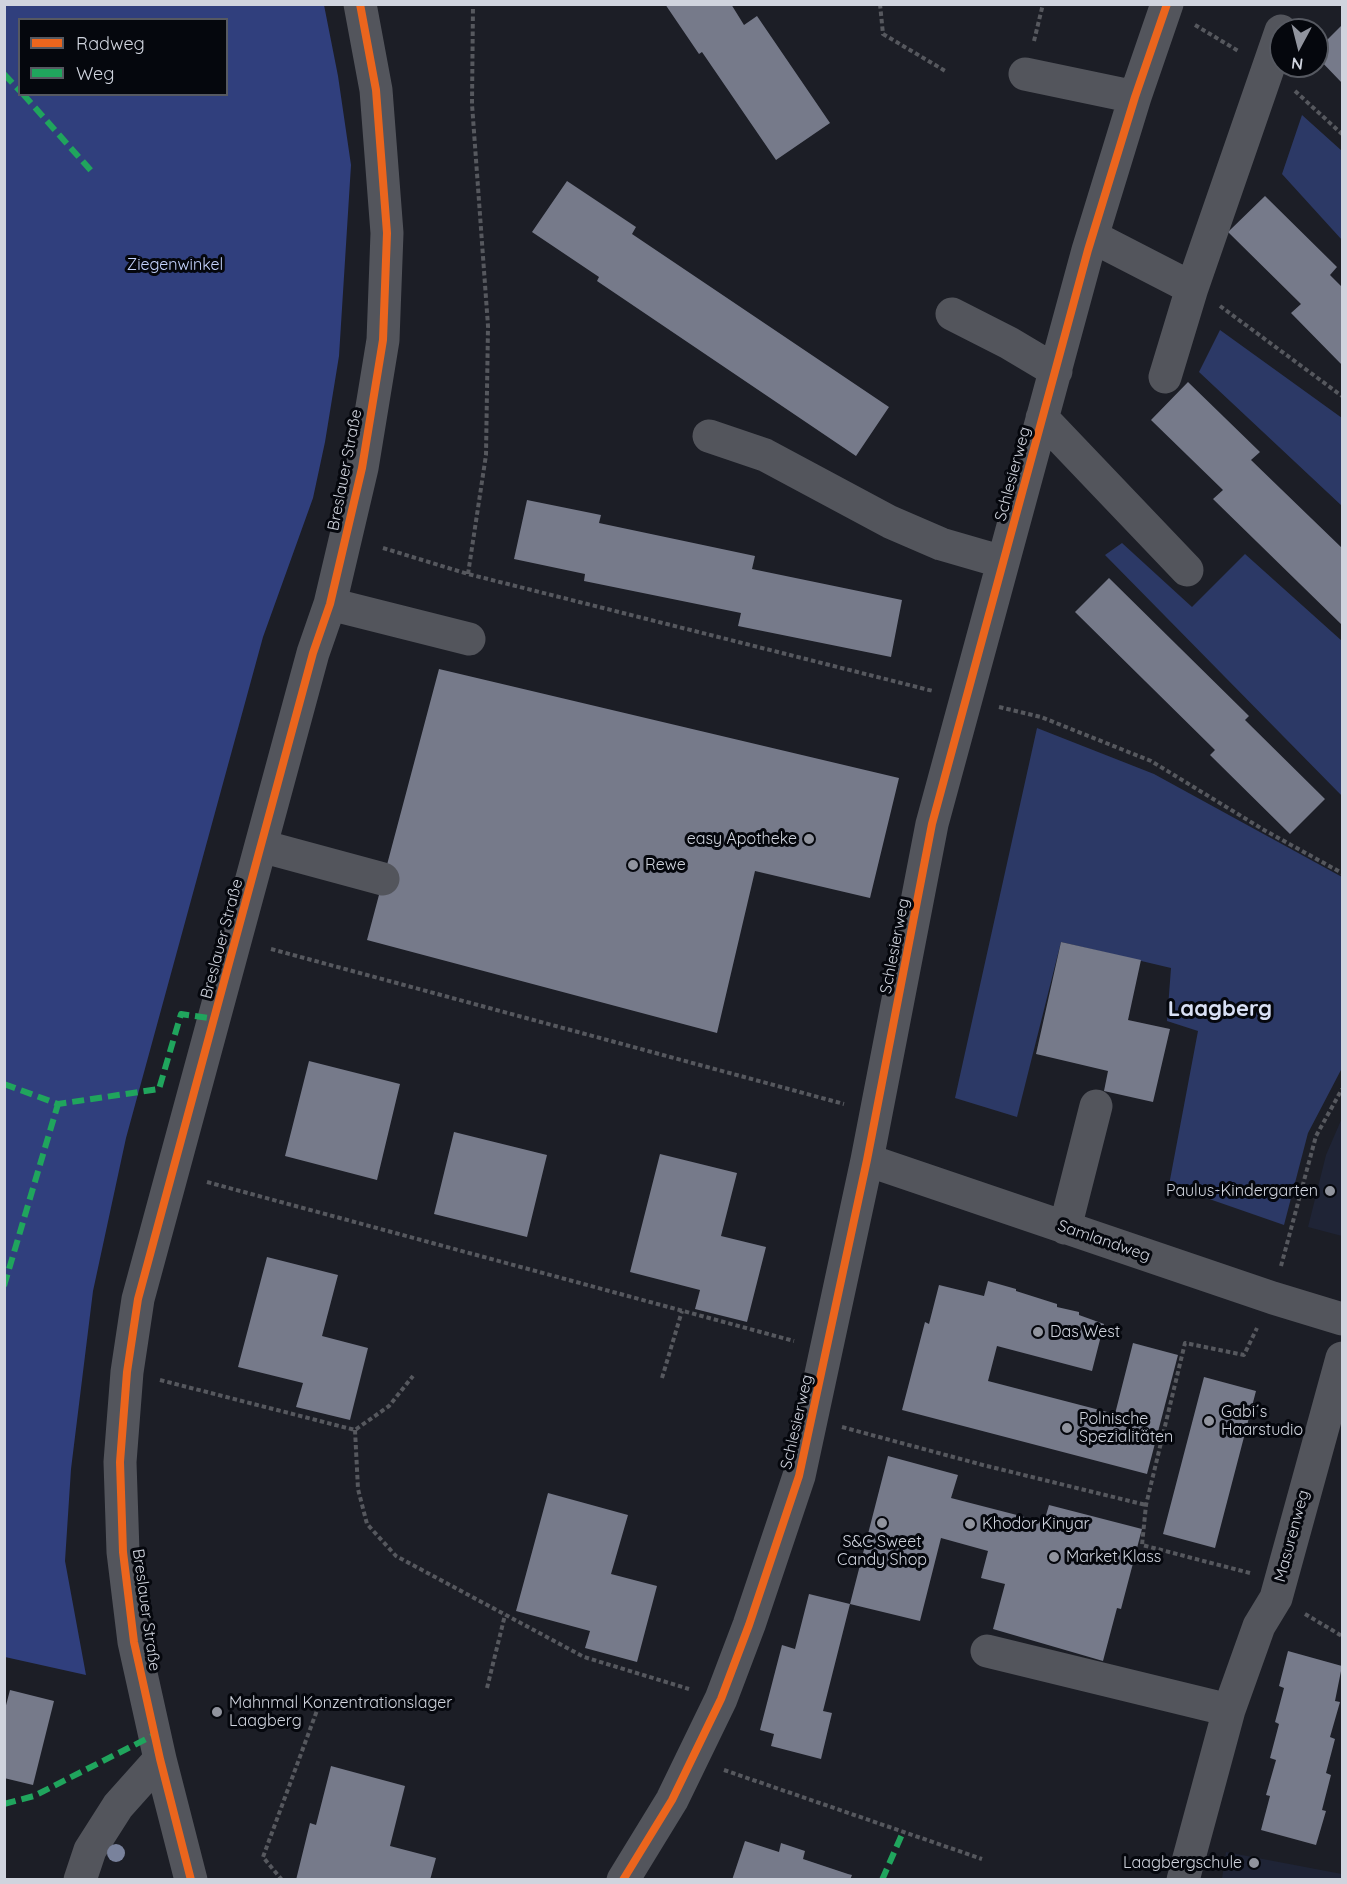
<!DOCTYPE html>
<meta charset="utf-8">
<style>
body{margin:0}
#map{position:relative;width:1347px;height:1884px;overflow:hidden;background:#1c1e26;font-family:Quicksand,sans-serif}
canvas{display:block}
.frame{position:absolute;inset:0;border:6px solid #d0d4de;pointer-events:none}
.legend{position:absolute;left:18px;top:18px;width:210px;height:78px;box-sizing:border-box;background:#05070d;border:2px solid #565961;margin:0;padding:8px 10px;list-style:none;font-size:18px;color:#d0d4de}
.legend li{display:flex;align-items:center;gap:12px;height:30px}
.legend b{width:30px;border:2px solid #565961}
.north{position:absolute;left:1269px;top:18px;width:60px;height:60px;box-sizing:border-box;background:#05070d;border:2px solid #565961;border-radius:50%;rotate:187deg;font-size:16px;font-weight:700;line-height:24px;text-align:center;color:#d0d4de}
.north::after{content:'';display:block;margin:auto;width:21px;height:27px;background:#91949e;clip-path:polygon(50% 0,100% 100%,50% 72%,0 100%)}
</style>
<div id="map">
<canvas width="1347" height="1884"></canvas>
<div class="frame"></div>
<ul class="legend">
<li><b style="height:8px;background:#eb651d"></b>Radweg</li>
<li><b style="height:8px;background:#20a55d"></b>Weg</li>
</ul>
<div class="north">N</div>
</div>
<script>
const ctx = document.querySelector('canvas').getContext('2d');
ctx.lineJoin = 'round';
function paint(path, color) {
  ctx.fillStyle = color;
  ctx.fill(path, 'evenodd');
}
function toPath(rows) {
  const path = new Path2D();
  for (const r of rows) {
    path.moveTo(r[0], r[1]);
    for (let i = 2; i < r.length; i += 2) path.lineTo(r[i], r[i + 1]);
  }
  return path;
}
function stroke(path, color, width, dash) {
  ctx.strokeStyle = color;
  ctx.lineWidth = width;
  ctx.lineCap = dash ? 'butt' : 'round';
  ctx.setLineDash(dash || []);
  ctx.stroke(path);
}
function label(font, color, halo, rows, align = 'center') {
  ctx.font = font + ' Quicksand,sans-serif';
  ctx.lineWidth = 6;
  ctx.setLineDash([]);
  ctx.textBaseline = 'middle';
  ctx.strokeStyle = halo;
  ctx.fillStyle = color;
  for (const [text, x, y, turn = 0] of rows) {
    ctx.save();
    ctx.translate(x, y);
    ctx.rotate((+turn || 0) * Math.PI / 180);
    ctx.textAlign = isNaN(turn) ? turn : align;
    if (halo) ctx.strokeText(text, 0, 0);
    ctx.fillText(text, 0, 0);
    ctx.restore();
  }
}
paint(toPath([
 [1342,1118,1342,1236,1308,1227,1326,1155],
 [1226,1852,1342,1874,1342,1879,1222,1879]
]), '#1f2436');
paint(toPath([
 [1302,115,1342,151,1342,240,1282,174],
 [1220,330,1342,418,1342,506,1199,372],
 [1122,543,1192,607,1245,554,1342,641,1342,796,1105,555],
 [1037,728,1154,774,1342,877,1342,1068,1308,1133,1284,1225,1169,1185,1198,1031,1167,1021,1171,968,1061,942,1017,1117,955,1098]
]), '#2c3966');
paint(toPath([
 [5,4,324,5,338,76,351,165,339,356,325,442,313,498,263,637,126,1138,93,1291,71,1469,65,1561,86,1675,5,1657],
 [20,20,226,20,226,94,20,94]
]), '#303f7d');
paint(toPath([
 [665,4,731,4,744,25,757,16,830,123,776,160,702,52,699,54],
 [1342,25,1342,83,1317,57,1317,50],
 [567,181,636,227,632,234,889,407,856,456,597,281,599,277,532,232],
 [1265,196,1337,267,1330,275,1342,287,1342,365,1291,313,1301,304,1228,232],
 [1188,382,1260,452,1251,460,1342,548,1342,625,1213,499,1223,490,1151,420],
 [527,500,601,515,599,523,755,556,752,569,902,600,891,657,738,626,741,613,584,581,585,574,514,559],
 [1109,578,1249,716,1245,720,1325,799,1290,834,1210,755,1215,750,1075,612],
 [439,669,899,778,870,898,755,871,717,1033,367,940],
 [1061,942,1141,960,1128,1020,1170,1029,1153,1102,1104,1091,1108,1071,1036,1054],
 [309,1061,400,1084,377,1180,285,1156],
 [454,1132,547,1155,527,1237,434,1214],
 [660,1154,737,1173,721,1236,766,1247,747,1322,695,1309,700,1290,630,1272],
 [267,1257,338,1275,322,1336,368,1348,350,1420,296,1407,303,1383,238,1367],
 [988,1281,1016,1289,1016,1291,1057,1304,1057,1307,1079,1312,1079,1315,1104,1324,1092,1371,997,1346,988,1381,1115,1414,1133,1343,1178,1355,1147,1474,902,1410,925,1322,929,1324,939,1285,984,1296],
 [1204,1377,1256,1391,1215,1548,1163,1534],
 [888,1456,958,1475,951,1498,1044,1522,1049,1505,1142,1529,1121,1609,1117,1608,1103,1661,993,1629,1005,1584,981,1578,988,1551,941,1538,920,1621,850,1604],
 [548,1493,628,1515,611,1574,657,1586,637,1662,585,1648,590,1631,516,1611],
 [809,1594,850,1604,823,1711,832,1713,821,1759,771,1746,774,1734,760,1730,782,1645,795,1649],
 [1288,1651,1342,1666,1335,1701,1340,1702,1330,1737,1335,1739,1326,1773,1331,1775,1322,1810,1326,1811,1316,1845,1261,1830,1270,1796,1266,1795,1276,1760,1270,1758,1279,1724,1275,1722,1284,1688,1279,1686],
 [10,1690,54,1701,33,1785,4,1778,4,1713],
 [331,1766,405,1786,390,1846,436,1858,430,1880,296,1880,310,1823,316,1825],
 [745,1841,779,1852,781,1843,805,1851,803,1859,848,1874,852,1875,850,1880,732,1880]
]), '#767a8a');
stroke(toPath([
 [880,4,883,34,947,72],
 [1195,25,1240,52],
 [1034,41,1043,4],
 [1295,91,1342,134],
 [1220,306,1342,396],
 [383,548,468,574,933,691],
 [468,574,486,455,488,326,472,104,473,4],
 [999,707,1041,717,1151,761,1264,830,1342,873],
 [271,949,844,1104],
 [207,1182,794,1341],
 [1281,1266,1316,1136,1342,1089],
 [662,1378,682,1311],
 [160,1380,355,1430,389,1406,413,1376],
 [842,1427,983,1465,1146,1505],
 [355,1430,358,1489,367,1524,396,1556,584,1657,689,1689],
 [1250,1573,1142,1545,1146,1505,1185,1343,1244,1355,1257,1328],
 [1305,1614,1342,1636],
 [487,1688,505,1615],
 [724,1770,982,1859],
 [282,1880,263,1857,319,1705]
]), '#56585e', 4, [4.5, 3]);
stroke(toPath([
 [1025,74,1135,97],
 [1093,237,1192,288],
 [952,314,1009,343,1056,371],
 [1165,377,1192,288,1281,31],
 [1042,418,1187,570],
 [709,436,765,455,890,522,941,544,1003,562],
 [330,604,469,639],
 [261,846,383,879],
 [867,1160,1273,1298,1342,1319],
 [1065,1228,1096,1106],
 [987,1651,1229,1710],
 [80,1880,90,1850,118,1806,160,1759],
 [191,1880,160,1759,134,1642,123,1552,120,1462,127,1372,138,1299,313,653,330,604,362,468,383,340,387,233,376,90,360,4],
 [623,1880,672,1800,721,1699,749,1625,799,1476,867,1160,932,824,1088,250,1135,97,1167,4],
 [1183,1880,1229,1710,1259,1626,1276,1598,1342,1358]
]), '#53555c', 33);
stroke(toPath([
 [4,74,20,91],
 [23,94,93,173],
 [4,1084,58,1104,159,1089,181,1014,215,1019],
 [4,1286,58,1104],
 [4,1804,34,1796,154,1735],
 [882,1880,903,1832]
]), '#20a55d', 6, [12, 6]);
stroke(toPath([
 [191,1880,160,1759,134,1642,123,1552,120,1462,127,1372,138,1299,313,653,330,604,362,468,383,340,387,233,376,90,360,4],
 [623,1880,672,1800,721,1699,749,1625,799,1476,867,1160,932,824,1088,250,1135,97,1167,4]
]), '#eb651d', 8);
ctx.fillStyle = '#79829c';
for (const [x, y] of [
 [116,1853]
]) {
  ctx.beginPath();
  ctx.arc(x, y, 9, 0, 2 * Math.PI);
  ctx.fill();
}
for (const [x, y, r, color] of [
 [809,839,6,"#91949e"],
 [633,865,6,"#91949e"],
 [1330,1191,6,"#91949e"],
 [1038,1332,6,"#91949e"],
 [1209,1421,6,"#91949e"],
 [1067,1428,6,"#91949e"],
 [882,1523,6,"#91949e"],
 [970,1524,6,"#91949e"],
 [1054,1557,6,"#91949e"],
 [217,1712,6,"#91949e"],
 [1254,1863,6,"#91949e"]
]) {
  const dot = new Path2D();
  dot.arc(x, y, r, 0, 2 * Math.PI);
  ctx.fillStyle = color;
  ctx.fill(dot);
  stroke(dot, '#05070d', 2);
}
label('16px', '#c5d3fd', '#05070d', [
 ["Ziegenwinkel",175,265]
]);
label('16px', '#d0d4de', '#05070d', [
 ["Breslauer Straße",345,470,-79],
 ["Schlesierweg",1013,474,-75],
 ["Breslauer Straße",222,939,-75],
 ["Schlesierweg",895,946,-79],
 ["Samlandweg",1104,1241,19],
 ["Schlesierweg",797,1422,-77],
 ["Masurenweg",1292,1536,-75],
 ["Breslauer Straße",146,1610,82]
]);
label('16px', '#d0d4de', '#05070d', [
 ["easy Apotheke",797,839,"right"],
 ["Rewe",645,865],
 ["Paulus-Kindergarten",1318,1191,"right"],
 ["Das West",1050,1332],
 ["Gabi´s",1221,1412],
 ["Haarstudio",1221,1430],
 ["Polnische",1079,1419],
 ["Spezialitäten",1079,1437],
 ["Khodor Kinyar",982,1524],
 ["S&C Sweet",882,1542,"center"],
 ["Candy Shop",882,1560,"center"],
 ["Market Klass",1066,1557],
 ["Mahnmal Konzentrationslager",229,1703],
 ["Laagberg",229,1721],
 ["Laagbergschule",1242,1863,"right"]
], 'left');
label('bold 22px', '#d9e0f5', '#05070d', [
 ["Laagberg",1220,1009]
]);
</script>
